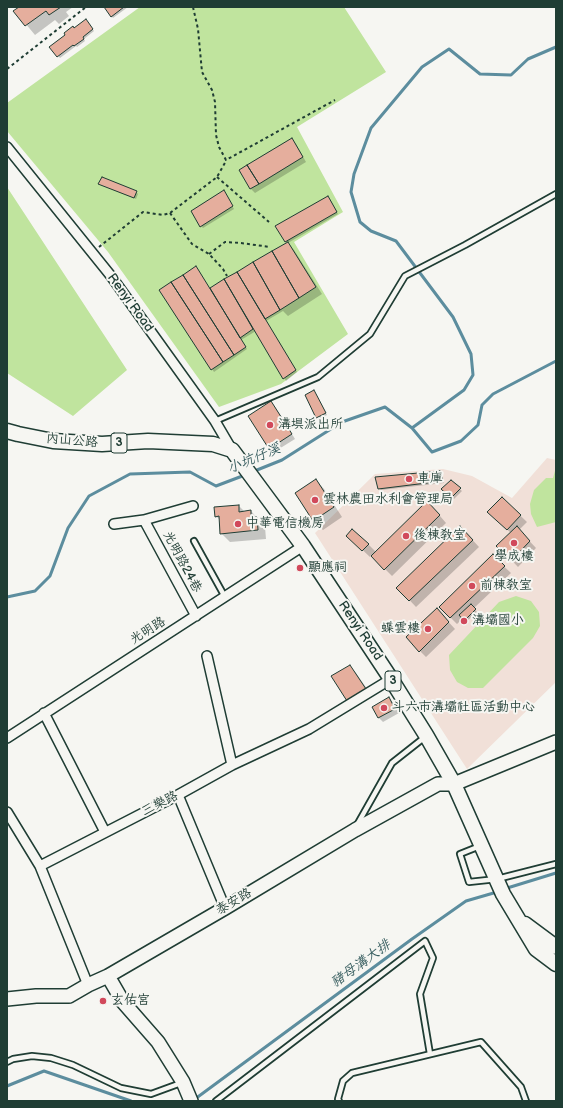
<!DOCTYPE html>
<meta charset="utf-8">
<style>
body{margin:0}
#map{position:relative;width:563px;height:1108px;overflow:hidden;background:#f6f6f2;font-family:"Balsamiq Sans",sans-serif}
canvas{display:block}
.frame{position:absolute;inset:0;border:8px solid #1f3d34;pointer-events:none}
</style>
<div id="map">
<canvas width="563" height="1108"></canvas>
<div class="frame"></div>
</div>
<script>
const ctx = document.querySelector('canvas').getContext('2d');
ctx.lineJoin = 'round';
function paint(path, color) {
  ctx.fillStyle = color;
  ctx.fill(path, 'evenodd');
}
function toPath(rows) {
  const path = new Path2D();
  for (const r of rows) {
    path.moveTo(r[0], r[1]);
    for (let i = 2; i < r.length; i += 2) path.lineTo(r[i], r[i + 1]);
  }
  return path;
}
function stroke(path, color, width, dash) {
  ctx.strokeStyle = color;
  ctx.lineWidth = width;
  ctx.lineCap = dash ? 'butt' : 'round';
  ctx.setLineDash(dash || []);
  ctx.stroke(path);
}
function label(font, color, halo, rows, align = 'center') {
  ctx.font = font + ' "Balsamiq Sans","LXGW WenKai TC",sans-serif';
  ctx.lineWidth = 4;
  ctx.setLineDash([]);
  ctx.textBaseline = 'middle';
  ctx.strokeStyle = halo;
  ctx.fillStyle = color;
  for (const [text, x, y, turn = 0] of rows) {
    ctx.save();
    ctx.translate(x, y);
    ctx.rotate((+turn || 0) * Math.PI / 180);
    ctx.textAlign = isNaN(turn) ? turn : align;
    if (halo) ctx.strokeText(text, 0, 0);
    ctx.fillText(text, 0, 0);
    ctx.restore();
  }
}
paint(toPath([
 [547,458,556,460,556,682,467,769,315,533,375,474,443,469,472,476,512,498]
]), '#f1e0d8');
paint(toPath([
 [140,7,344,7,386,72,297,127,343,212,294,242,348,334,281,384,219,407,108,252,7,131,7,103],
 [7,187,127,370,73,416,7,373],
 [556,467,556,522,537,527,531,514,530,504,534,490,546,478,553,478],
 [516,596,531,601,539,612,540,626,533,638,483,688,468,688,457,682,450,670,449,655,499,602]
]), '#c0e49e');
paint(toPath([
 [20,7,73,7,66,12,69,16,59,24,55,20,35,35,15,11],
 [105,7,128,7,113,18],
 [87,22,94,31,84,39,85,41,77,47,76,46,60,58,50,47,74,29],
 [292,139,296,144,306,162,255,193,251,189,240,170],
 [101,185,136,192,138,194,136,199],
 [225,194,234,209,203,228,201,226],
 [330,199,338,214,288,243,294,250,322,294,288,316,283,311,266,321,297,372,286,381,256,331,241,340,247,349,214,372,161,291,196,267,210,289,287,243,285,241],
 [316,394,327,415,319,419,317,417],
 [271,402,275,407,295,439,274,452,270,448],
 [440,472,442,474,444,483,381,490,379,488],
 [316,480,324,489,342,517,323,530,314,521,297,493],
 [451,481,462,491,454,499,443,489],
 [502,498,527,522,519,530,536,548,518,567,498,546,511,533,495,519],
 [239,506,245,512,251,511,265,527,266,539,230,542,221,533,220,520,216,516],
 [434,509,446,523,392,576,371,555,370,557,354,542,368,544,376,552],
 [467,534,479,547,416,607,398,588],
 [493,556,511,573,474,608,477,612,466,622,463,618,457,624,450,617],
 [443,616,455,629,426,657,420,651],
 [349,666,356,673,372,696,354,707,348,701],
 [389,698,393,703,399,713,383,722,379,718,374,708]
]), '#0003');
stroke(toPath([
 [412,428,464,390,473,375,471,354,453,317,396,241,371,231,360,222,351,192,354,174,371,128,422,67,449,49,480,74,511,75,528,59,556,47],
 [252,472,282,460,342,422,385,407,412,428,432,452,461,441,478,425,482,405,493,394,556,361],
 [7,597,35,591,50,576,68,528,89,496,130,474,190,472,216,486,245,475],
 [504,889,556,873],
 [7,1086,44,1071,131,1101],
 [195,1099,412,939,466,901,497,892]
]), '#5c8d9e', 3);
const building = toPath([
 [19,7,61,7,49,15,46,11,25,26,13,11,19,7],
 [104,7,124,7,111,17,104,7],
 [86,19,93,29,83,37,84,39,74,46,73,45,57,57,49,47,65,35,64,33,73,26,74,28,86,19],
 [292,138,303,157,259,184,247,165,292,138],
 [247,165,259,184,250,189,239,170,247,165],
 [102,177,137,191,134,198,98,184,102,177],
 [224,190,233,206,200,227,191,211,224,190],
 [328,196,337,212,285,242,275,226,328,196],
 [288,242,316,287,299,298,272,251,288,242],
 [272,251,299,298,280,310,253,262,272,251],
 [253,262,280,310,265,319,237,272,253,262],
 [196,266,246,347,234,355,183,275,196,266],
 [237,272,296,370,283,379,224,279,237,272],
 [183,275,234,355,223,362,171,282,183,275],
 [224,279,253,329,240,338,210,288,224,279],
 [171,282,223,362,211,370,159,290,171,282],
 [314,390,326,413,316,418,305,395,314,390],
 [271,401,292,434,269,449,248,416,271,401],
 [440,471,443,481,378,489,375,477,440,471],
 [316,479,334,507,313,521,295,493,316,479],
 [451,480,461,488,451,498,441,489,451,480],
 [502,497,521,515,507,530,487,512,502,497],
 [427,501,440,515,384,570,371,556,427,501],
 [239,505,239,512,251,510,251,518,257,517,258,530,220,534,219,516,215,517,214,507,239,505],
 [460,526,473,540,409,601,396,588,460,526],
 [517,526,530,541,511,561,496,546,517,526],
 [352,529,369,544,362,551,346,536,352,529],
 [493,554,505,566,450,618,439,607,493,554],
 [471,604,476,609,464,621,459,615,471,604],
 [437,608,449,622,419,652,406,637,437,608],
 [350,665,366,689,347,701,331,676,350,665],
 [389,697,395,709,378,718,372,707,389,697]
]);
paint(building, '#e5ae9d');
stroke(building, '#1f3d34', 1);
const lane = toPath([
 [215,421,318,377,370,334,405,276,465,245,556,194],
 [194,541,225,597],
 [357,825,392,763,425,737],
 [480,846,460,854,469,882,497,879,556,864],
 [7,1062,13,1059,32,1056,51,1058,73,1065,121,1088,151,1094,181,1083],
 [216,1101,425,941,433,958,420,994,430,1054],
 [339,1101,338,1099,343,1081,352,1073,481,1042,521,1087,526,1101]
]);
const street = toPath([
 [7,147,111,276,215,421,232,450],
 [144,520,193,506],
 [114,524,144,520,196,616],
 [207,656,232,765],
 [44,713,105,832],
 [7,738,303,546],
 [178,795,225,908],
 [7,812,40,866],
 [88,985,40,866,178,795,232,765,309,729,391,679]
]);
const secondary = toPath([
 [108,976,123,1002,158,1042,183,1082,191,1101],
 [7,999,36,996,69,996,88,985,108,976,225,908,355,830,438,784,454,784,556,742]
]);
const primary = toPath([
 [7,431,18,434,53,441,102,444,148,441,213,444,232,450,303,546,391,679,426,735,454,784,503,894,536,949,556,964],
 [525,924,556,947]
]);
stroke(lane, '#1f3d34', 8);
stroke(street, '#1f3d34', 12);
stroke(secondary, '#1f3d34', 16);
stroke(primary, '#1f3d34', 17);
stroke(toPath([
 [193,7,198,29,202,72,212,90,215,102,216,135,219,147,226,160,335,100],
 [7,69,86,7],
 [217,177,269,222],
 [170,213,192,244,209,254,223,269,227,276],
 [99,247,143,212,163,215,170,213,217,177,226,161],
 [209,254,225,242,241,243,270,247]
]), '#1f3d34', 2, [3, 3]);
stroke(lane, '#f6f6f2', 4.5);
stroke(street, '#f6f6f2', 9);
stroke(secondary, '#f6f6f2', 13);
stroke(primary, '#f6f6f2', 14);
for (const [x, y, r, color] of [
 [270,425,4,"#d1495b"],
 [409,479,4,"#d1495b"],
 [315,500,4,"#d1495b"],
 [238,524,4,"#d1495b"],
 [406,536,4,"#d1495b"],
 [514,543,4,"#d1495b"],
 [300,568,4,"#d1495b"],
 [472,586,4,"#d1495b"],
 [464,621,4,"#d1495b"],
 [428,629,4,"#d1495b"],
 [384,708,4,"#d1495b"],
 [103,1001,4,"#d1495b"]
]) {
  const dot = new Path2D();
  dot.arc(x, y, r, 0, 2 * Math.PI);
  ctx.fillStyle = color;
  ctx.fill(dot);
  stroke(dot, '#f6f6f2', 1.5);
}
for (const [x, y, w] of [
 [119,443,16],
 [393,681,16]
]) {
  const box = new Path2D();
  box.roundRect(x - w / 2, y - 10, w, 20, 3);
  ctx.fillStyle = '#f6f6f2';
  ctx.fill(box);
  stroke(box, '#1f3d34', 1);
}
label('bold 12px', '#1f3d34', null, [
 ["3",119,443],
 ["3",393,681]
]);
label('13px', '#1f3d34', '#f6f6f2', [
 ["Renyi Road",130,303,54],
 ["內山公路",72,441,5],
 ["光明路24巷",182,562,62],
 ["光明路",148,631,-32],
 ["Renyi Road",360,631,56],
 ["三樂路",160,804,-27],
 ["泰安路",234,902,-31]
]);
label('13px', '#1f3d34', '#f6f6f2', [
 ["溝埧派出所",278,425],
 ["車庫",417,479],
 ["雲林農田水利會管理局",323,500],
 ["中華電信機房",246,524],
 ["後棟教室",414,536],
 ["學成樓",514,557,"center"],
 ["顯應祠",308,568],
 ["前棟教室",480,586],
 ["溝壩國小",472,621],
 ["蝶雲樓",420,629,"right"],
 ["斗六市溝壩社區活動中心",392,708],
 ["玄佑宮",111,1001]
], 'left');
label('italic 14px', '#385e60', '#f6f6f2', [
 ["小坑仔溪",254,459,-23],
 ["豬母溝大排",361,964,-36]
]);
</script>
